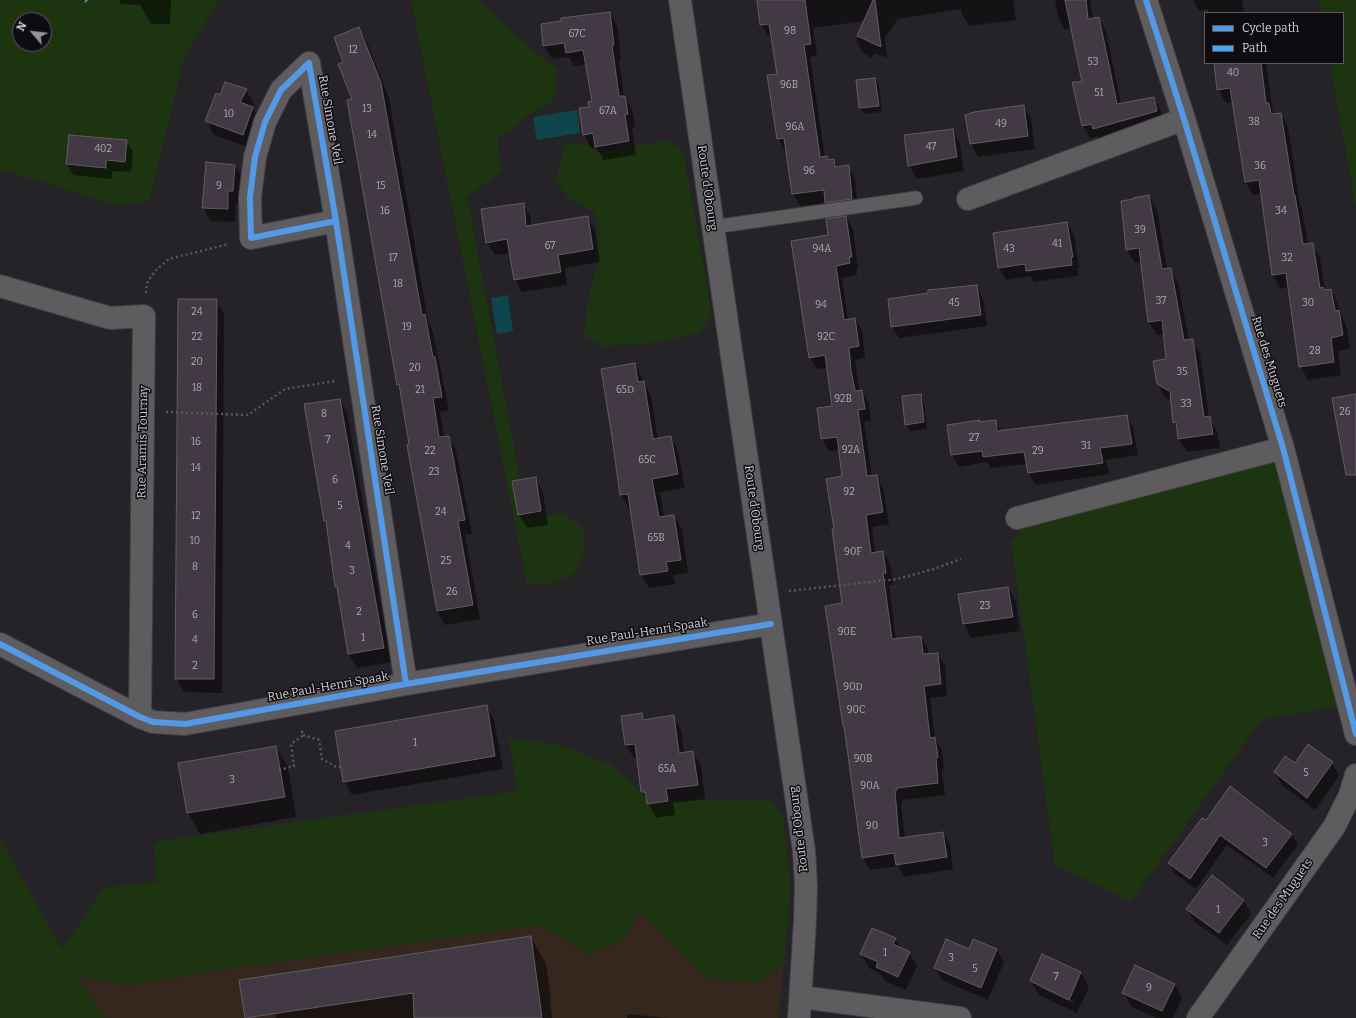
<!DOCTYPE html>
<style>
body{margin:0}
#map{position:relative;width:1356px;height:1018px;overflow:hidden;background:#262328;font-family:Bitter,serif}
canvas{display:block}
.legend{position:absolute;left:1204px;top:12px;width:140px;height:52px;box-sizing:border-box;background:#0e0c10;border:1px solid #5d5a5f;margin:0;padding:5px 7px;list-style:none;font-size:12px;color:#d3d0d5}
.legend li{display:flex;align-items:center;gap:8px;height:20px}
.legend b{width:20px;border:1px solid #5d5a5f}
.north{position:absolute;left:12px;top:12px;width:40px;height:40px;box-sizing:border-box;background:#0e0c10;border:1px solid #5d5a5f;border-radius:50%;rotate:298deg;font-size:11px;font-weight:700;line-height:16px;text-align:center;color:#d3d0d5}
.north::after{content:'';display:block;margin:auto;width:14px;height:18px;background:#969398;clip-path:polygon(50% 0,100% 100%,50% 72%,0 100%)}
</style>
<div id="map">
<canvas width="1356" height="1018"></canvas>
<ul class="legend">
<li><b style="height:5px;background:#5399e6"></b>Cycle path</li>
<li><b style="height:5px;background:#3fa9f5"></b>Path</li>
</ul>
<div class="north">N</div>
</div>
<script>
const ctx = document.querySelector('canvas').getContext('2d');
ctx.lineJoin = 'round';
function paint(path, color) {
  ctx.fillStyle = color;
  ctx.fill(path, 'evenodd');
}
function toPath(rows) {
  const path = new Path2D();
  for (const r of rows) {
    path.moveTo(r[0], r[1]);
    for (let i = 2; i < r.length; i += 2) path.lineTo(r[i], r[i + 1]);
  }
  return path;
}
function stroke(path, color, width, dash) {
  ctx.strokeStyle = color;
  ctx.lineWidth = width;
  ctx.lineCap = dash ? 'butt' : 'round';
  ctx.setLineDash(dash || []);
  ctx.stroke(path);
}
function label(font, color, halo, rows, align = 'center') {
  ctx.font = font + ' Bitter,serif';
  ctx.lineWidth = 3;
  ctx.setLineDash([]);
  ctx.textBaseline = 'middle';
  ctx.strokeStyle = halo;
  ctx.fillStyle = color;
  for (const [text, x, y, turn = 0] of rows) {
    ctx.save();
    ctx.translate(x, y);
    ctx.rotate((+turn || 0) * Math.PI / 180);
    ctx.textAlign = isNaN(turn) ? turn : align;
    if (halo) ctx.strokeText(text, 0, 0);
    ctx.fillText(text, 0, 0);
    ctx.restore();
  }
}
paint(toPath([
 [771,800,783,818,791,885,779,1018,0,1018,0,838,77,976,130,985,227,969,539,925,591,954,674,801]
]), '#35261e');
paint(toPath([
 [0,0,219,0,184,57,149,201,119,206,0,169],
 [20,20,44,20,44,44,20,44],
 [411,0,475,0,485,6,535,52,556,68,557,87,551,103,530,114,511,130,497,137,502,171,467,197,513,441,526,519,563,513,583,529,585,550,574,574,549,584,527,583],
 [1319,0,1356,0,1356,209,1330,63,1343,63,1343,13,1321,13],
 [669,140,683,150,712,315,701,332,660,342,601,346,584,335,587,304,597,267,599,235,595,212,570,200,556,181,565,143,583,143,599,153],
 [1283,448,1349,705,1262,719,1131,901,1055,865,1011,540,1020,536,1017,518],
 [509,738,556,744,610,764,658,807,674,801,771,800,783,818,791,885,784,965,756,983,708,978,639,912,625,939,590,954,539,925,227,969,130,985,77,976,105,1018,0,1018,0,838,62,950,103,888,157,882,154,842,517,791]
]), '#1c3410');
paint(toPath([
 [577,110,580,133,537,140,533,117],
 [508,295,513,331,497,334,491,298]
]), '#0f454c');
paint(toPath([
 [119,0,171,0,170,24,151,24,140,5,121,4],
 [758,0,1013,0,1016,20,969,26,962,14,961,9,898,19,885,38,887,58,875,53,871,58,863,53,856,41,865,21,813,28,817,56,810,57,825,158,827,157,829,161,833,160,838,167,848,166,855,178,858,211,833,215,826,203,800,206,793,194,787,151,785,151,778,139,778,75,772,36,768,36,761,24],
 [765,23,774,24,765,25],
 [1055,0,1090,0,1093,19,1099,18,1106,31,1121,104,1154,98,1161,111,1164,123,1101,142,1098,136,1090,138,1083,126,1074,83,1083,83,1072,28,1065,30,1058,17],
 [1193,0,1242,0,1244,13,1208,13,1208,9,1199,11],
 [610,13,617,26,621,58,619,59,624,97,632,110,635,127,632,128,636,155,604,160,596,147,591,148,584,134,593,102,586,64,574,66,569,57,552,59,544,46,542,25],
 [359,28,367,42,389,98,428,321,432,329,449,410,440,412,444,437,448,437,456,450,472,534,465,535,480,619,445,625,437,611,401,389,398,384,353,100,345,63],
 [1215,63,1266,63,1273,112,1274,115,1281,114,1288,127,1300,205,1302,209,1308,245,1312,244,1320,257,1325,291,1331,290,1338,303,1340,313,1346,325,1350,348,1338,351,1341,375,1308,380,1300,366,1289,287,1280,288,1273,275,1262,194,1253,195,1246,182,1233,102,1226,103,1218,89],
 [875,79,879,86,882,112,864,114,860,108],
 [246,90,254,104,252,107,260,121,251,148,214,135,207,121,220,96],
 [1023,106,1031,119,1035,149,978,157,971,144],
 [952,130,960,144,964,171,917,179,909,165],
 [126,141,133,152,131,172,112,171,112,179,73,175,67,164],
 [235,166,243,179,241,204,236,204,235,222,211,221,203,208],
 [1149,196,1157,210,1167,269,1170,269,1178,282,1189,341,1192,340,1200,354,1209,417,1217,431,1220,448,1187,452,1179,439,1177,428,1174,423,1172,401,1165,398,1158,384,1168,359,1165,334,1157,335,1149,322,1142,262,1135,263,1127,250,1122,202],
 [523,204,531,217,531,226,588,218,595,231,600,262,565,268,567,285,522,292,515,279,511,253,495,255,487,242],
 [846,217,853,229,858,269,856,269,857,275,842,278,848,320,855,319,862,331,865,358,855,360,858,383,859,391,862,391,869,403,871,421,864,422,872,477,876,476,883,488,889,524,872,527,875,553,883,552,890,564,893,585,889,585,896,640,921,637,928,649,928,655,938,654,945,666,947,696,930,698,935,740,942,750,944,769,942,770,945,795,903,800,903,802,901,803,905,838,943,833,950,845,953,869,904,877,898,866,870,870,863,858,845,728,844,604,835,530,843,477,839,450,829,451,822,439,818,409,833,407,828,368,817,369,810,357,829,236],
 [1067,223,1074,235,1079,268,1077,269,1078,276,1034,282,1030,276,1006,280,999,268,994,234],
 [976,287,983,298,987,326,899,338,892,327],
 [216,300,224,314,222,693,184,692,176,678],
 [635,364,651,396,658,439,671,437,678,451,685,488,660,492,664,517,674,516,682,529,688,573,673,575,675,584,649,588,641,575,631,508,629,509,621,495,612,429],
 [920,395,924,402,927,429,910,431,906,424],
 [339,400,347,413,391,662,357,668,349,654,338,590,336,587,328,527,325,521,305,405],
 [1126,416,1133,427,1138,455,1106,460,1109,474,1035,485,1029,473,1027,464,991,468,987,462,959,467,952,455,948,425,979,421,980,423,995,421,1001,431],
 [535,478,543,492,548,525,527,528,519,515],
 [1008,588,1016,602,1020,631,971,638,964,624,959,595],
 [486,706,494,720,503,769,352,795,344,781],
 [641,714,645,720,673,716,681,730,684,753,693,752,701,766,705,799,673,803,675,815,656,818,642,792,638,758,634,758,626,745],
 [276,747,288,767,296,817,200,834,188,813,179,763],
 [1332,763,1339,776,1315,810,1282,785,1275,772,1295,764],
 [1207,822,1292,834,1298,845,1273,878,1227,845,1196,889,1175,874,1169,863],
 [1213,876,1244,901,1251,914,1227,945,1195,922,1187,909],
 [531,937,546,964,551,1000,550,1001,552,1018,276,1018,269,977],
 [895,939,901,949,909,953,917,966,906,990,885,981,880,973,869,968,861,954],
 [974,940,997,950,1004,962,988,1000,942,980,935,968,970,951],
 [1043,956,1081,973,1089,987,1077,1013,1039,995,1031,981],
 [1041,986,1074,1001,1073,1003,1041,988],
 [1175,984,1182,998,1173,1018,1156,1018,1132,1007,1124,993],
 [628,1014,666,1018,627,1018]
]), '#0007');
const building = toPath([
 [757,0,805,0,811,44,804,45,820,157,827,156,828,160,834,159,835,167,849,165,852,199,825,203,824,190,792,194,784,138,777,139,767,75,777,74,769,24,760,25,757,0],
 [873,0,875,0,881,47,857,36,873,0],
 [1065,0,1086,0,1088,19,1099,17,1117,104,1154,97,1157,111,1093,129,1092,124,1082,126,1072,82,1082,82,1065,0],
 [610,12,614,45,612,45,619,96,625,96,628,114,625,115,629,141,595,147,593,133,583,135,579,108,589,107,588,102,592,101,583,50,566,53,564,43,543,46,541,24,561,21,561,18,610,12],
 [359,27,381,83,422,315,425,314,433,357,435,357,442,397,433,398,439,437,449,436,465,520,458,521,473,605,437,611,407,445,409,444,399,384,397,385,347,100,352,99,338,64,343,62,334,37,359,27],
 [1214,63,1261,63,1266,103,1269,103,1271,114,1281,113,1294,195,1295,195,1303,244,1313,243,1320,288,1323,287,1323,290,1331,289,1335,311,1339,310,1343,335,1331,338,1334,362,1299,367,1286,273,1272,275,1259,180,1245,182,1230,88,1217,90,1214,63],
 [875,78,879,106,859,108,856,80,875,78],
 [225,82,247,89,240,102,253,107,243,135,205,121,216,93,220,95,225,82],
 [1024,105,1028,136,970,144,965,115,974,112,1024,105],
 [953,129,957,157,908,166,904,135,953,129],
 [69,135,127,140,125,162,106,160,106,168,66,164,69,135],
 [206,162,235,165,233,191,228,191,228,209,202,208,206,162],
 [1149,195,1162,269,1171,268,1184,340,1193,339,1204,417,1210,416,1213,434,1178,439,1176,422,1173,423,1170,393,1171,393,1169,390,1167,390,1157,384,1153,361,1166,359,1162,320,1148,322,1139,248,1126,250,1121,201,1134,199,1133,198,1149,195],
 [524,203,526,226,588,216,593,249,558,255,561,272,514,280,507,239,486,243,481,209,524,203],
 [846,216,852,257,849,257,850,263,836,266,844,320,855,318,859,346,849,348,851,370,855,391,862,390,865,409,858,410,867,476,877,475,883,512,866,515,871,553,883,551,886,573,883,573,892,639,921,636,923,654,938,653,941,684,924,686,930,738,935,737,938,757,936,758,938,783,897,788,897,790,895,791,899,838,943,832,947,857,896,865,894,853,862,858,844,726,843,726,825,606,842,603,832,529,834,529,826,479,842,476,837,437,821,439,817,408,832,406,825,355,809,358,791,241,828,235,826,219,846,216],
 [1067,222,1073,257,1071,257,1072,265,1026,271,1025,264,998,268,993,233,1067,222],
 [977,285,981,315,891,327,888,299,928,293,928,290,977,285],
 [178,299,217,299,214,679,175,679,178,299],
 [635,363,638,382,644,381,653,439,671,436,678,474,652,479,659,517,674,515,681,560,666,562,668,571,640,575,628,494,620,495,611,430,601,369,635,363],
 [921,394,924,422,905,425,902,396,921,394],
 [1356,394,1356,475,1346,475,1332,398,1356,394],
 [340,399,384,648,348,654,337,587,335,587,326,521,324,521,304,404,340,399],
 [1127,415,1132,444,1100,448,1103,463,1028,473,1024,452,983,457,982,451,951,455,947,425,980,420,979,422,996,420,997,431,1127,415],
 [536,477,541,511,518,515,512,481,536,477],
 [1008,587,1013,617,963,624,958,594,1008,587],
 [487,705,495,756,343,782,335,731,487,705],
 [642,713,643,720,674,715,679,753,693,751,698,785,666,789,668,801,647,804,645,792,641,792,635,744,625,745,621,716,642,713],
 [1308,744,1333,762,1307,798,1274,772,1285,756,1295,763,1308,744],
 [276,746,285,797,187,813,178,763,276,746],
 [1230,786,1292,834,1266,868,1220,835,1190,879,1168,863,1202,818,1206,820,1230,786],
 [1212,875,1244,900,1219,933,1186,909,1212,875],
 [872,928,896,938,893,944,910,952,898,977,876,967,878,962,860,954,872,928],
 [531,936,542,1018,414,1018,413,993,245,1018,239,980,531,936],
 [946,939,969,949,973,939,997,949,981,988,934,968,946,939],
 [1042,954,1081,972,1069,1000,1030,981,1042,954],
 [1135,965,1175,984,1162,1011,1122,993,1135,965]
]);
paint(building, '#423945');
stroke(building, '#605d61', 1);
const service = toPath([
 [713,227,916,198]
]);
const minor = toPath([
 [1146,0,1184,119,1283,448,1356,734],
 [968,199,1184,119],
 [336,221,251,238,250,197,255,157,265,122,281,90,309,63,336,221,406,684],
 [0,286,110,318,144,316,140,717],
 [1017,518,1283,448],
 [0,644,140,717,153,722,185,724,406,684,771,624],
 [801,997,960,1018],
 [1198,1018,1334,827,1350,795,1356,775]
]);
const secondary = toPath([
 [680,0,804,851,806,886,805,921,799,1018]
]);
stroke(service, '#424044', 15);
stroke(minor, '#424044', 24);
stroke(secondary, '#424044', 24);
stroke(toPath([
 [146,293,147,283,155,271,169,259,229,244],
 [166,412,248,415,285,389,336,381],
 [789,591,897,579,934,569,961,559],
 [303,735,319,740,322,759,336,767,340,767],
 [279,770,294,766,291,744,303,735,301,728]
]), '#5a585b', 2.5, [2, 3]);
stroke(service, '#5e5c5f', 13);
stroke(minor, '#5e5c5f', 22);
stroke(secondary, '#5e5c5f', 22);
stroke(toPath([
 [86,0,87,1]
]), '#3fa9f5', 5, [10, 5]);
stroke(toPath([
 [1146,0,1184,119,1283,448,1356,734],
 [336,221,251,238,250,197,255,157,265,122,281,90,309,63,336,221,406,684],
 [0,644,140,717,153,722,185,724,406,684,771,624]
]), '#5399e6', 6);
label('10px', '#afaab1', null, [
 ["98",790,31],
 ["67C",577,34],
 ["12",353,50],
 ["53",1093,62],
 ["40",1233,73],
 ["96B",789,85],
 ["51",1099,93],
 ["13",367,109],
 ["67A",608,111],
 ["10",229,114],
 ["38",1254,122],
 ["49",1001,124],
 ["96A",795,127],
 ["14",372,135],
 ["47",931,147],
 ["402",103,149],
 ["36",1260,166],
 ["96",809,171],
 ["9",219,186],
 ["15",381,186],
 ["16",385,211],
 ["34",1281,211],
 ["39",1140,230],
 ["41",1057,244],
 ["67",550,246],
 ["94A",822,249],
 ["43",1009,249],
 ["17",393,258],
 ["32",1287,258],
 ["18",398,284],
 ["37",1161,301],
 ["45",954,303],
 ["30",1308,303],
 ["94",821,305],
 ["24",197,312],
 ["19",407,327],
 ["22",197,337],
 ["92C",826,337],
 ["28",1315,351],
 ["20",197,362],
 ["20",415,368],
 ["35",1182,372],
 ["18",197,388],
 ["21",420,390],
 ["65D",625,390],
 ["92B",843,399],
 ["33",1186,404],
 ["26",1345,412],
 ["8",324,414],
 ["27",974,438],
 ["7",328,440],
 ["16",196,442],
 ["31",1086,446],
 ["92A",851,450],
 ["22",430,451],
 ["29",1038,451],
 ["65C",647,460],
 ["14",196,468],
 ["23",434,472],
 ["6",335,480],
 ["92",849,492],
 ["5",340,506],
 ["24",441,512],
 ["12",196,516],
 ["65B",656,538],
 ["10",195,541],
 ["4",348,546],
 ["90F",853,552],
 ["25",446,561],
 ["8",195,567],
 ["3",352,571],
 ["26",452,592],
 ["23",985,606],
 ["2",359,612],
 ["6",195,615],
 ["90E",847,632],
 ["1",363,638],
 ["4",195,640],
 ["2",195,666],
 ["90D",853,687],
 ["90C",856,710],
 ["1",415,743],
 ["90B",863,759],
 ["65A",667,769],
 ["5",1306,773],
 ["3",232,780],
 ["90A",870,786],
 ["90",872,826],
 ["3",1265,843],
 ["1",1218,910],
 ["1",885,953],
 ["3",951,958],
 ["5",975,969],
 ["7",1056,977],
 ["9",1149,988]
]);
label('12px', '#d3d0d5', '#0e0c10', [
 ["Rue Simone Veil",330,120,80],
 ["Route d'Obourg",707,188,82],
 ["Rue des Muguets",1269,362,73],
 ["Rue Aramis Tournay",143,442,-89],
 ["Rue Simone Veil",382,450,81],
 ["Route d'Obourg",754,508,82],
 ["Rue Paul-Henri Spaak",647,632,-9],
 ["Rue Paul-Henri Spaak",328,687,-10],
 ["Route d'Obourg",799,829,-97],
 ["Rue des Muguets",1283,899,-55]
]);
</script>
